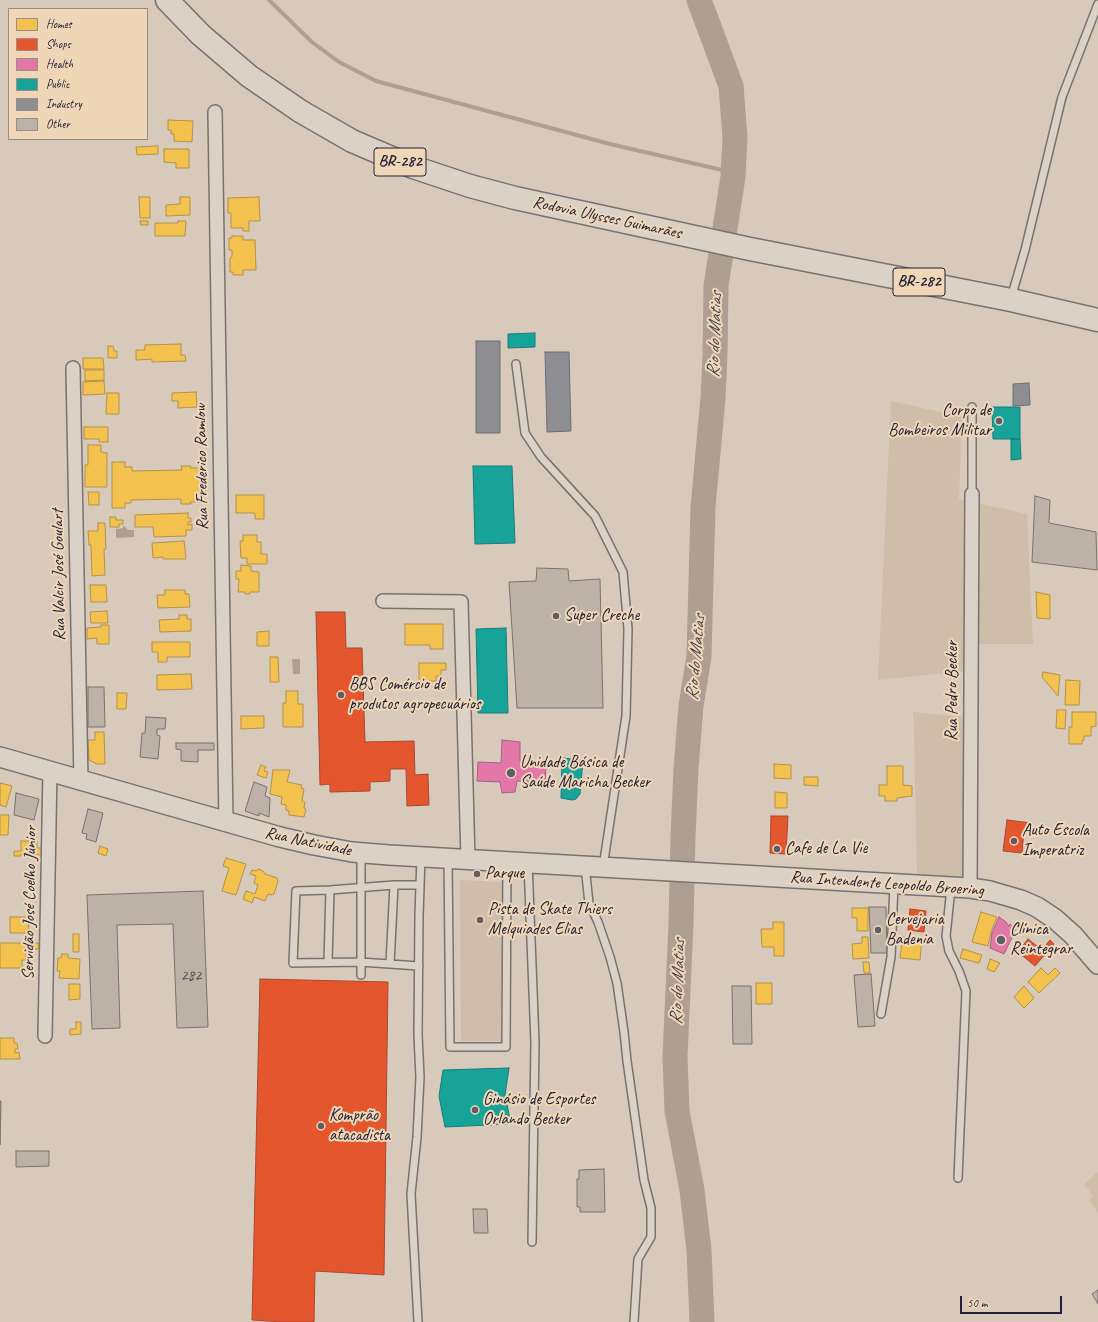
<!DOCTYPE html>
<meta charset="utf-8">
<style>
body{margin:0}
#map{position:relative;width:1098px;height:1322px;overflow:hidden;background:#d7caba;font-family:Caveat,sans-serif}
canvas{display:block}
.legend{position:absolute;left:8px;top:8px;width:140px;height:132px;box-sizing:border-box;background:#efd6b6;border:1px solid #9d8e85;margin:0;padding:5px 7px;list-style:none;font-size:12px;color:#22223b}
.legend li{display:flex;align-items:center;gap:8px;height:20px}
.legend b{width:20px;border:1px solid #9d8e85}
.scale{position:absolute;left:960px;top:1296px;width:102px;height:18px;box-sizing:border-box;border:2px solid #22223b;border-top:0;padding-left:5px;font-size:12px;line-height:14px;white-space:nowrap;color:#22223b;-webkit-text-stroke:3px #efd6b6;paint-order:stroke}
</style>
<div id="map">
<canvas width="1098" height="1322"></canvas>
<ul class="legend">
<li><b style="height:11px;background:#f2c14e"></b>Homes</li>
<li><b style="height:11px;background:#e4572e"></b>Shops</li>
<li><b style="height:11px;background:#e377a8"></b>Health</li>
<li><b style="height:11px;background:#17a398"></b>Public</li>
<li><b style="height:11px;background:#8d8d92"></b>Industry</li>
<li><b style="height:11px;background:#bcb2a8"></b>Other</li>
</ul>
<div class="scale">50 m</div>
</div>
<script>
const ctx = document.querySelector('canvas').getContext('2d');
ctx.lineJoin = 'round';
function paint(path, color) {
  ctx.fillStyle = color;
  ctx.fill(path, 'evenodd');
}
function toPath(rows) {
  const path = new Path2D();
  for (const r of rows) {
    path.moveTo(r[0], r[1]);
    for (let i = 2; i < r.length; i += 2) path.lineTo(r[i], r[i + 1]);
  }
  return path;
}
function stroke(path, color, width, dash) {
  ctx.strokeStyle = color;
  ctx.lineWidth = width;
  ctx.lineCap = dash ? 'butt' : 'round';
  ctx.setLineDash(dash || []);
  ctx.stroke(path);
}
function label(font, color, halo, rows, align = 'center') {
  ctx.font = font + ' Caveat,sans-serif';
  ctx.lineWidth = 4;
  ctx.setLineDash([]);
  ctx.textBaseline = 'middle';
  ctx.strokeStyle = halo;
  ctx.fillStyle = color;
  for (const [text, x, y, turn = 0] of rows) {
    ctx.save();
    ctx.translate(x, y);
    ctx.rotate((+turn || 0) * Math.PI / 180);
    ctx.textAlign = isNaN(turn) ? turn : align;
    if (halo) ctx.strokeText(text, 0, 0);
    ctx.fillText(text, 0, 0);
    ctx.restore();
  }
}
paint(toPath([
 [891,401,962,417,959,499,1027,514,1033,644,964,644,964,671,878,680],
 [913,712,965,717,965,877,917,874,914,733],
 [1098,1172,1098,1213,1089,1200,1093,1196,1084,1184]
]), '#cebda9');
paint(toPath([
 [460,880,503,882,501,1041,461,1041]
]), '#cebdaa');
paint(toPath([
 [123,525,128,530,134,530,134,537,116,538,116,529,123,528],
 [292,659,300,659,300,674,293,674]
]), '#ad9f94');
const homes = toPath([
 [168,120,193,121,192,142,174,141,174,134,171,134,171,130,168,130,168,120],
 [158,146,158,154,137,155,136,147,158,146],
 [164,149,189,149,189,168,176,168,176,163,164,162,164,149],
 [139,197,150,197,150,218,140,218,139,197],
 [180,197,190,197,190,215,166,216,166,205,180,204,180,197],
 [259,197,260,221,249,221,249,231,243,231,243,228,231,228,231,213,228,213,228,198,259,197],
 [140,221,148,221,148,225,141,225,140,221],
 [178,221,186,221,185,236,155,236,155,223,178,223,178,221],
 [232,236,243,236,243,240,255,240,256,270,243,270,243,275,233,275,233,272,230,272,230,258,232,257,232,250,229,250,229,238,232,238,232,236],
 [181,344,181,355,185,355,186,361,152,362,152,359,136,360,136,350,145,350,145,345,181,344],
 [108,346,113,346,114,351,117,351,117,358,108,358,108,346],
 [83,358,103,358,104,369,83,369,83,358],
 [85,370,104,370,104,380,85,381,85,370],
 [104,381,105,394,83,395,83,382,104,381],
 [196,392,197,407,178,408,178,401,172,401,172,393,196,392],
 [107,393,119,393,119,414,106,414,107,393],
 [84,427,108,427,108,442,99,442,99,439,84,439,84,427],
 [88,445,101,445,101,452,107,453,107,487,85,487,85,465,88,465,88,445],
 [112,462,125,462,125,467,132,467,132,471,182,470,181,466,191,466,190,468,202,468,202,478,206,478,206,491,203,491,203,502,190,502,191,504,181,504,181,499,131,500,131,503,125,503,125,508,112,508,112,462],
 [88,492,99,492,99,505,89,505,88,492],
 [236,495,264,495,264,519,255,519,255,513,236,513,236,495],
 [188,513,188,518,191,518,191,522,188,522,188,525,192,524,192,530,186,530,186,536,154,537,153,527,135,527,135,515,188,513],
 [110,517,116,517,116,520,123,520,123,524,119,524,119,527,110,527,110,517],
 [98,523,105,523,106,549,104,549,105,575,92,576,91,545,89,545,88,531,98,531,98,523],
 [243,535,257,535,257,542,261,542,261,554,267,554,267,564,247,564,247,558,241,558,240,541,243,541,243,535],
 [184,541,186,559,163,559,163,557,153,558,152,543,184,541],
 [241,565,251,566,251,571,259,572,259,592,250,592,250,594,245,594,245,592,238,592,239,579,236,579,236,571,241,571,241,565],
 [90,585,106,585,107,602,91,602,90,585],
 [165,590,185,590,185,594,189,594,190,607,158,608,157,595,165,595,165,590],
 [1036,592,1050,595,1050,619,1037,618,1036,592],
 [107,611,108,623,91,623,90,612,107,611],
 [179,615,187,615,187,619,191,619,191,631,160,632,159,620,179,619,179,615],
 [405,624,443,624,443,649,430,649,430,645,405,645,405,624],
 [101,625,109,625,109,644,97,644,97,638,87,639,87,628,101,627,101,625],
 [269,631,269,646,257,646,257,632,269,631],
 [152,642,190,642,190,657,167,657,167,662,158,662,158,652,152,652,152,642],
 [270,657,278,657,279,682,270,682,270,657],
 [419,663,446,663,446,670,441,670,441,676,436,676,436,681,419,681,419,663],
 [1043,672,1060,675,1058,696,1042,677,1043,672],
 [191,674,192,689,157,690,157,675,191,674],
 [1066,680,1080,681,1079,705,1065,705,1066,680],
 [286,691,298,691,298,704,303,704,303,727,283,727,283,703,286,703,286,691],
 [117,693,127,693,126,709,117,709,117,693],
 [1057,710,1066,710,1065,729,1056,728,1057,710],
 [1072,712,1096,712,1096,726,1091,727,1091,736,1084,736,1084,740,1082,740,1082,744,1069,744,1069,727,1072,727,1072,712],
 [241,716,264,716,264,728,241,729,241,716],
 [95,732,104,732,105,764,97,764,89,760,88,740,95,740,95,732],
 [774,764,791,765,791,779,774,778,774,764],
 [261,765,266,767,264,771,268,772,266,778,257,775,261,765],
 [887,766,903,766,903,785,912,786,912,796,897,798,897,801,885,801,885,796,879,796,879,785,887,785,887,766],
 [273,770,290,770,287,782,302,785,301,788,304,789,302,801,305,802,304,808,306,809,304,817,289,815,289,811,286,810,286,805,281,804,282,797,270,794,273,770],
 [804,777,818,777,818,786,804,785,804,777],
 [0,783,12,786,6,807,0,805,0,783],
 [775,792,787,793,787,808,775,808,775,792],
 [0,815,9,815,8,835,0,835,0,815],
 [21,841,37,841,37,848,46,848,45,855,21,854,21,856,14,856,14,851,21,851,21,841],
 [100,846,108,849,106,856,98,853,100,846],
 [226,858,246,864,236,895,222,891,229,868,223,866,226,858],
 [259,869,263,871,265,874,277,878,278,881,274,894,272,895,268,894,265,901,254,897,252,903,243,899,246,891,255,894,258,885,254,883,256,876,250,874,252,870,256,871,259,869],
 [852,908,868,908,868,931,857,931,857,918,852,918,852,908],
 [981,912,997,917,991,932,988,946,972,942,981,912],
 [10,917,28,917,29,933,10,933,10,917],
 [773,922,784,922,784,956,774,956,774,947,762,947,761,929,773,929,773,922],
 [73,934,79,934,79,952,73,952,73,934],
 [862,937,868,937,869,958,853,959,852,944,862,943,862,937],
 [903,937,922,939,920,960,900,958,903,937],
 [0,943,39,943,39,949,26,949,26,960,22,960,22,968,0,968,0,943],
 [963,949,982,955,979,963,960,958,963,949],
 [62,954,68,954,68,958,80,959,79,979,59,978,60,971,57,971,58,958,61,958,62,954],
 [990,959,1000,963,994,972,987,969,990,959],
 [863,962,869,962,870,973,864,973,863,962],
 [1041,968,1048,975,1055,968,1060,973,1039,993,1028,982,1041,968],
 [756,983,772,983,772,1004,756,1004,756,983],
 [69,984,80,984,80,999,69,1000,69,984],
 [1024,986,1034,998,1024,1008,1014,997,1024,986],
 [76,1022,81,1022,81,1034,70,1035,70,1029,76,1029,76,1022],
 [0,1038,14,1038,14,1043,17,1043,18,1049,15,1049,15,1053,19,1052,20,1059,0,1059,0,1038]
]);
paint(homes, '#f2c14e');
stroke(homes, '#b49148', 1);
const shops = toPath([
 [316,612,345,612,346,648,362,648,365,742,414,741,415,775,428,774,429,805,407,806,406,769,390,769,390,781,370,782,370,791,330,792,330,784,320,785,316,612],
 [771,816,788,816,786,854,770,853,771,816],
 [1007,820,1032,823,1031,832,1024,831,1022,853,1003,851,1007,820],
 [910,909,926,911,924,932,908,930,910,909],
 [1028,939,1042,950,1050,940,1054,944,1035,966,1018,952,1028,939],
 [260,979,388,982,384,1275,315,1271,314,1322,283,1322,252,1320,260,979]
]);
paint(shops, '#e4572e');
stroke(shops, '#aa4732', 1);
const health = toPath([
 [502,740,520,742,520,762,546,765,545,783,517,781,515,792,502,793,500,782,477,781,478,762,501,763,502,740],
 [999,917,1006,922,1007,924,1009,926,1010,924,1016,929,1004,954,990,948,992,933,999,917]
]);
paint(health, '#e377a8');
stroke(health, '#a95e87', 1);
const public = toPath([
 [535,333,535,347,508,348,508,334,535,333],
 [992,407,1020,407,1020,439,993,439,992,407],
 [1011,439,1020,439,1021,459,1011,460,1011,439],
 [473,466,512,466,515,543,475,544,473,466],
 [506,628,508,713,478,713,476,629,506,628],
 [562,758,583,760,580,794,576,799,572,800,561,798,562,758],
 [509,1068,505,1095,511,1124,445,1127,439,1096,443,1070,509,1068]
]);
paint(public, '#17a398');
stroke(public, '#1a7c7c', 1);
const industry = toPath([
 [476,341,500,341,500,433,476,433,476,341],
 [545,352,569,352,571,431,547,432,545,352],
 [1029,383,1030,405,1013,406,1013,384,1029,383]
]);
paint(industry, '#8d8d92');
stroke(industry, '#6d6d78', 1);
stroke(toPath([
 [269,0,312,42,339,62,376,81,610,144,722,170,733,177]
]), '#ad9f94', 4);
stroke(toPath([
 [699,0,731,86,735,137,733,177,716,286,715,355,713,398,703,507,699,656,691,706,686,768,683,837,681,924,675,1057,677,1111,692,1190,699,1250,702,1322]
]), '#ad9f94', 25);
const building = toPath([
 [1035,496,1050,500,1049,523,1096,532,1097,570,1032,562,1035,496],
 [537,568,568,569,569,581,600,579,603,708,517,708,509,582,536,581,537,568],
 [88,687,104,687,105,727,88,727,88,687],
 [146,717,166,718,165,729,157,729,157,735,160,736,158,759,140,757,142,733,145,733,146,717],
 [176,743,214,743,214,750,198,750,198,762,181,761,181,750,176,749,176,743],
 [254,782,267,787,265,796,270,798,269,817,259,813,259,816,245,811,254,782],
 [16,793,39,799,34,820,14,815,16,793],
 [88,809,103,813,96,842,86,839,87,834,82,833,88,809],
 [203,891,208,1027,177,1028,173,924,117,925,120,1028,92,1029,87,895,203,891],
 [869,907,886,907,887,953,871,953,869,907],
 [871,974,875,1026,858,1027,854,975,871,974],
 [732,986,751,986,752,1044,733,1044,732,986],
 [0,1101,1,1101,0,1145,0,1101],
 [16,1151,49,1151,49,1166,16,1167,16,1151],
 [604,1169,605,1212,580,1212,580,1207,577,1207,577,1179,579,1179,579,1170,604,1169],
 [473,1209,487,1209,488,1233,474,1233,473,1209],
 [1098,1290,1098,1304,1092,1294,1098,1290]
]);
paint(building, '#bcb2a8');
stroke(building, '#787270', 1);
const service = toPath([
 [1011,298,1025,250,1062,97,1098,4],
 [516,364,525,433,541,457,595,516,623,572,628,629,626,716,603,867],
 [972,494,972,407],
 [448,859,450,1047,506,1047,507,863],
 [528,863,535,1042,532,1242],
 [585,866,589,903,598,922,610,957,617,983,624,1032,627,1061,644,1180,651,1208,651,1237,638,1259,634,1322],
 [394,885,330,890,296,891,293,963,360,962,419,966],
 [951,888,946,936,949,951,959,971,966,991,958,1178],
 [328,962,330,890],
 [390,964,394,885,419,885],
 [361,975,361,853],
 [881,1014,891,957,894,884],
 [418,1322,411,1194,417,1137,420,1077,418,1035,419,916,421,857]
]);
const minor = toPath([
 [215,112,226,822],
 [73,368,81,781],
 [383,601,461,602,468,860],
 [970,888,972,494],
 [45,1036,50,771]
]);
const secondary = toPath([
 [0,757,280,837,314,845,352,852,389,855,970,888,990,891,1021,900,1037,907,1055,919,1073,935,1098,964]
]);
const trunk = toPath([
 [167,0,201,35,249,76,300,111,352,141,413,167,470,186,515,198,750,249,1011,300,1098,320]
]);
stroke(service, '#787270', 10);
stroke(minor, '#787270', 16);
stroke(secondary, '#787270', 22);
stroke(trunk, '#787270', 25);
stroke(service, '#dbd2c7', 7);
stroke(minor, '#dbd2c7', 13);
stroke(secondary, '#dbd2c7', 19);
stroke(trunk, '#dbd2c7', 22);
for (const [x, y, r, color] of [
 [999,421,4,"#615d67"],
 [556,616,4,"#615d67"],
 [341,695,4,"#615d67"],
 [511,773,5,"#615d67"],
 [1014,841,4,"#615d67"],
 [777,849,4,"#615d67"],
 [477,874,4,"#615d67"],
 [480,920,4,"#615d67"],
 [878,930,4,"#615d67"],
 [1001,940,5,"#615d67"],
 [475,1110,4,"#615d67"],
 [321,1126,4,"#615d67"]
]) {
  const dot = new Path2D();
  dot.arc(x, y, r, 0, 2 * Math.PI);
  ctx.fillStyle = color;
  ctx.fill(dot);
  stroke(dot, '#efd6b6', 1.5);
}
label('15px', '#484656', null, [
 ["282",191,976]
]);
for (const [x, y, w] of [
 [400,162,52],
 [919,282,52]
]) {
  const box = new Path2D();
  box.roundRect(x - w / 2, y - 14, w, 28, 3);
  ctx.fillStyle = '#efd6b6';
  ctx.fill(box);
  stroke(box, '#22223b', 1);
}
label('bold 16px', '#22223b', null, [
 ["BR-282",400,162],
 ["BR-282",919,282]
]);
label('17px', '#22223b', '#efd6b6', [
 ["Rodovia Ulysses Guimarães",607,218,12],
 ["Rua Frederico Ramlow",202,467,-91],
 ["Rua Valcir José Goulart",59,575,-91],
 ["Rua Pedro Becker",953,691,-90],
 ["Rua Natividade",308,842,12],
 ["Rua Intendente Leopoldo Broering",887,884,4],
 ["Servidão José Coelho Júnior",30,903,-89]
]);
label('17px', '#22223b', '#efd6b6', [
 ["Corpo de",991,411,"right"],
 ["Bombeiros Militar",991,431,"right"],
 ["Super Creche",564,616],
 ["BBS Comércio de",349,685],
 ["produtos agropecuários",349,705],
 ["Unidade Básica de",520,763],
 ["Saúde Maricha Becker",520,783],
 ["Auto Escola",1022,831],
 ["Imperatriz",1022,851],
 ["Cafe de La Vie",785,849],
 ["Parque",485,874],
 ["Pista de Skate Thiers",488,910],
 ["Melquiades Elias",488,930],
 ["Cervejaria",886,920],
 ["Badenia",886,940],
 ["Clínica",1010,930],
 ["Reintegrar",1010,950],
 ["Ginásio de Esportes",483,1100],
 ["Orlando Becker",483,1120],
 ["Komprão",329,1116],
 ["atacadista",329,1136]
], 'left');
label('italic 18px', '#464251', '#efd6b6', [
 ["Rio do Matias",715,335,-88],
 ["Rio do Matias",696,658,-85],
 ["Rio do Matias",678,982,-88]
]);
</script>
